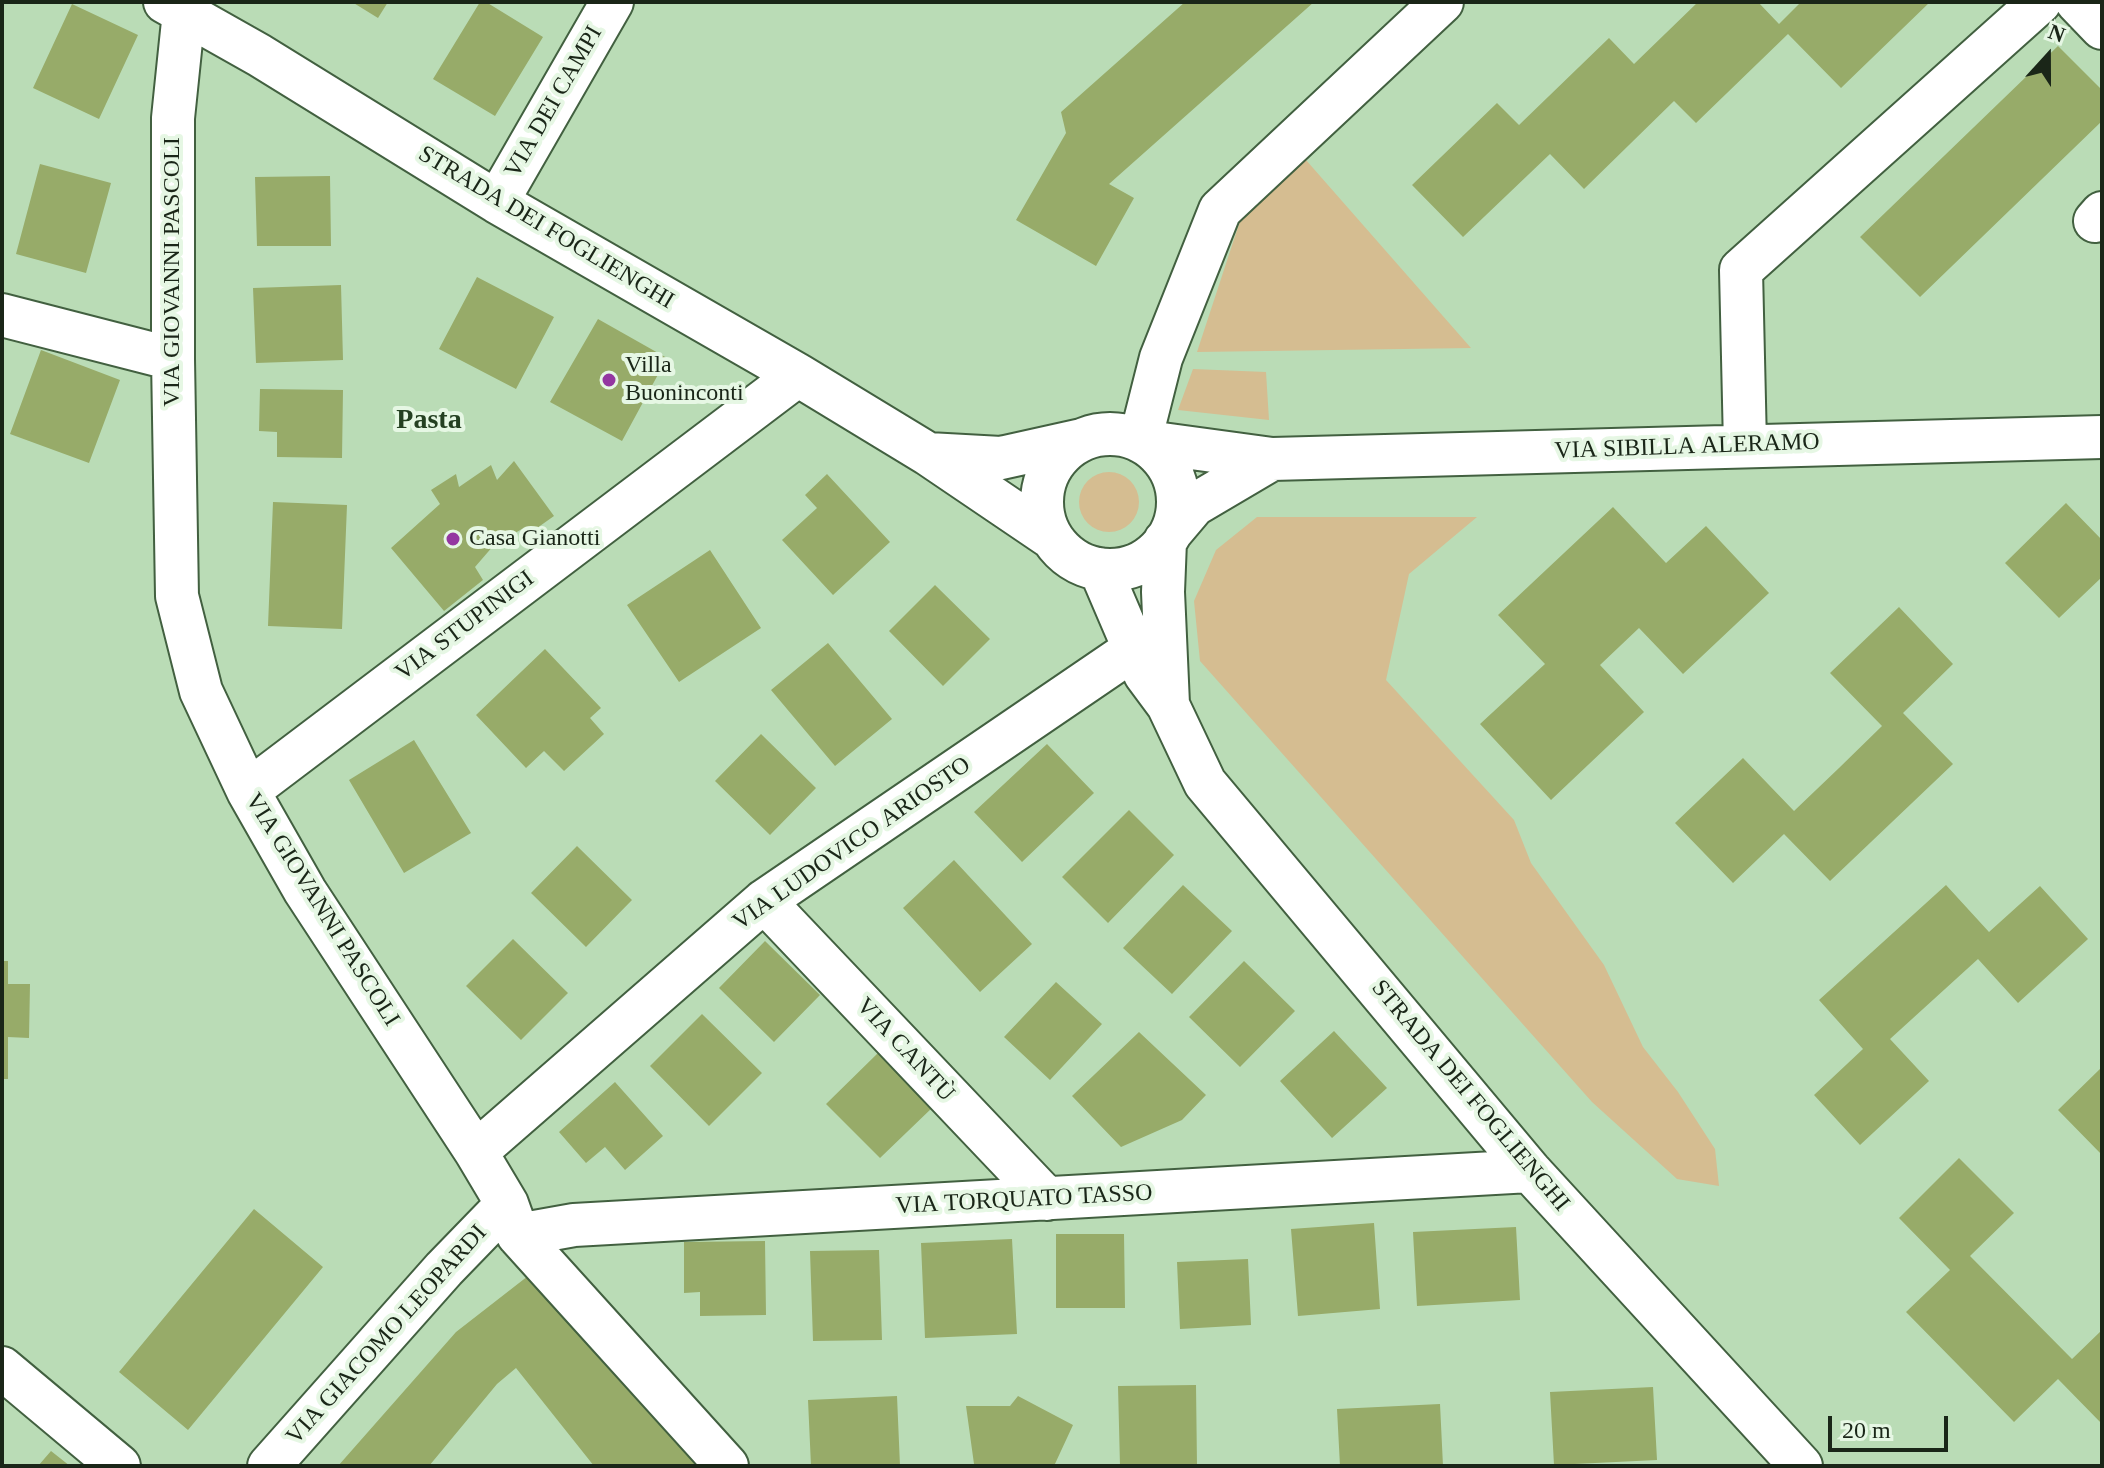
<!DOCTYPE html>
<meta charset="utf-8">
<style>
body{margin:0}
#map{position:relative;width:2104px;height:1468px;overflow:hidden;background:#badcb6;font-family:"Times New Roman",serif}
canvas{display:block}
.frame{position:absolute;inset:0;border:4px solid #1a2618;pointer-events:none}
.north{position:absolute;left:2008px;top:16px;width:80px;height:80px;-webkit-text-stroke:6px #e6f7e4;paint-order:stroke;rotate:21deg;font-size:22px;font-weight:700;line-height:32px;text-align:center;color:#1a2618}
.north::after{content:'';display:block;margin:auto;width:28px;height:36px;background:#1a2618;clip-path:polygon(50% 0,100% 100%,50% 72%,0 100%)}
.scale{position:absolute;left:1828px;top:1416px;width:120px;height:36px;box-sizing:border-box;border:4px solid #1a2618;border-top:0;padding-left:10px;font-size:24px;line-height:28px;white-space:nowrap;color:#1a2618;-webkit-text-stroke:6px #e6f7e4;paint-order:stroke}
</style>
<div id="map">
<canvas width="2104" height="1468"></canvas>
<div class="frame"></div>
<div class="north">N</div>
<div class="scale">20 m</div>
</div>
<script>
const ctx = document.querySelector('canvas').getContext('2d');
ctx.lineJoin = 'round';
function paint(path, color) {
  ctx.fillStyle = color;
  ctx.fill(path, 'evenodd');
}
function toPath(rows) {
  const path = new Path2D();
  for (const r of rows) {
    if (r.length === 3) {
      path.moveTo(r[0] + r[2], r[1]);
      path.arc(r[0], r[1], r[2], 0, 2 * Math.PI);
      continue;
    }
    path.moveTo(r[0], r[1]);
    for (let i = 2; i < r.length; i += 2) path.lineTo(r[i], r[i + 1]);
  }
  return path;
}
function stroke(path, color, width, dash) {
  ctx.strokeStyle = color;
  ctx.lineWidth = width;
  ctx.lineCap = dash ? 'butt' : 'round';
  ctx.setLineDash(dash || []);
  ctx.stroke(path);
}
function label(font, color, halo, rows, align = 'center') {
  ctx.font = font + ' "Times New Roman",serif';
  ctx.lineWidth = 8;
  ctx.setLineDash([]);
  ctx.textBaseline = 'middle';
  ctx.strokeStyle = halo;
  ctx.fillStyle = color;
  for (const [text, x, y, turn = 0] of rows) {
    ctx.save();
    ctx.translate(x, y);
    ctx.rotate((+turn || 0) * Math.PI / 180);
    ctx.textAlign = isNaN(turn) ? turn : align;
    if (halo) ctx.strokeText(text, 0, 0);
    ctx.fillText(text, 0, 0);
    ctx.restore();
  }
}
paint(toPath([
 [1306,160,1471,348,1197,352,1241,218],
 [1193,369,1266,372,1269,420,1178,410],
 [1109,502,30],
 [1257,517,1477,517,1409,574,1386,680,1514,820,1531,863,1604,965,1643,1047,1678,1092,1715,1149,1719,1186,1677,1179,1592,1102,1200,661,1194,601,1216,550]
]), '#d5bd91');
paint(toPath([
 [352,2,388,2,378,18],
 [480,2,486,2,543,37,495,116,433,79],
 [1185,2,1314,2,1109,184,1134,198,1096,266,1016,220,1066,133,1061,112],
 [1698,2,1758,2,1779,24,1801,2,1930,2,1841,88,1788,34,1696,123,1674,101,1584,189,1550,154,1463,237,1412,185,1497,103,1519,125,1609,38,1634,64],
 [72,4,138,35,99,119,33,88],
 [2058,46,2102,90,2102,121,1920,297,1860,237],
 [40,164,111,183,86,273,16,254],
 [330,176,331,246,257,246,255,177],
 [477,277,554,317,516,389,439,349],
 [341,285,343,360,256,363,253,288],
 [598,319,667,358,622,441,550,402],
 [41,350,120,380,89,463,10,434],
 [260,389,343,390,342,458,277,457,277,432,259,431],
 [514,461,554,516,530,533,522,529,494,545,475,567,483,580,444,611,391,548,440,504,431,490,456,474,459,487,491,465,497,480],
 [827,474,890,542,833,595,782,540,817,508,805,495],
 [273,502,347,505,342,629,268,626],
 [2066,503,2102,540,2102,577,2059,618,2005,563],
 [1613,507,1666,563,1706,526,1769,593,1683,674,1639,628,1600,665,1644,712,1551,800,1480,724,1545,664,1498,615],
 [710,550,761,628,679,682,627,605],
 [935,585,990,639,943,686,889,631],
 [1899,607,1953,664,1903,713,1953,764,1830,881,1784,834,1733,883,1675,823,1743,758,1794,811,1839,768,1882,726,1830,673],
 [828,643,892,719,835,766,771,690],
 [545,649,601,708,590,718,604,734,564,771,544,751,526,768,476,715],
 [761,734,816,788,770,835,715,781],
 [414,740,471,833,404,873,349,780],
 [1047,744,1094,793,1022,862,974,812],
 [1129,810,1174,855,1108,923,1062,877],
 [577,846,632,900,586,947,531,893],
 [954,860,1032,944,980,992,903,908],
 [1183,885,1232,931,1172,994,1123,948],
 [1946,885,1989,932,2040,886,2088,939,2018,1003,1978,959,1890,1039,1929,1081,1860,1145,1814,1095,1863,1049,1819,1000],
 [513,939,568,993,521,1040,466,986],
 [765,941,820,995,774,1042,719,988],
 [2,961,8,961,8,984,30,984,29,1038,8,1037,8,1079,2,1079],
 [1244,961,1295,1011,1240,1067,1189,1017],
 [1056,982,1102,1024,1050,1080,1004,1037],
 [702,1014,762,1073,709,1126,650,1066],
 [1334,1031,1387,1088,1332,1138,1280,1081],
 [1139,1032,1206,1095,1182,1120,1121,1147,1072,1096],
 [879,1052,933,1107,880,1158,826,1104],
 [2102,1067,2102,1155,2058,1110],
 [615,1082,663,1136,625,1170,605,1147,586,1163,559,1132],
 [1959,1158,2014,1213,1970,1256,2072,1359,2102,1330,2102,1424,2058,1379,2014,1422,1906,1312,1950,1270,1899,1218],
 [254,1209,323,1267,188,1430,119,1372],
 [1374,1223,1380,1309,1298,1316,1291,1229],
 [1516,1227,1520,1300,1417,1306,1413,1232],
 [1056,1234,1124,1234,1125,1308,1056,1308],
 [1012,1239,1017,1334,925,1338,921,1243],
 [765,1241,766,1315,700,1316,700,1292,684,1293,684,1242],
 [879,1250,882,1340,813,1341,810,1251],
 [1248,1259,1251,1325,1180,1329,1177,1262],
 [537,1269,697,1466,594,1466,516,1368,497,1384,429,1466,338,1466,456,1332],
 [1196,1385,1197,1466,1120,1466,1118,1386],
 [1653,1387,1657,1460,1554,1465,1550,1392],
 [897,1396,900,1466,811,1466,808,1400],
 [1018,1396,1073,1425,1054,1466,974,1464,966,1406,1010,1406],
 [1440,1404,1443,1466,1340,1466,1337,1409],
 [51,1451,70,1466,38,1466]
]), '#97ab69');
const minor = toPath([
 [165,2,259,55,497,202,798,375,928,454,1049,536],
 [185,2,173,118,173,359,177,596,201,691,248,791,305,891,476,1152,507,1204,518,1235,727,1466],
 [1442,2,1220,210,1161,358,1140,441,1272,459,2102,437],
 [2077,2,2102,28],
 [497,202,612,2],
 [2095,221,2102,213],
 [2,315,173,359],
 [1110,502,68],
 [1745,445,1741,270,2040,2],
 [928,454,1001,458,1082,440],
 [1172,531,1194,505,1272,459],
 [1165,541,1163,592,1168,704],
 [1100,569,1145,674,1168,705,1205,783,1530,1171,1801,1466],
 [248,791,798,375],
 [764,901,1047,1199],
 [476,1152,764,901,1134,649],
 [518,1235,574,1225,1530,1171],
 [2,1368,119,1466],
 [269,1466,444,1269,507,1204]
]);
stroke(minor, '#426040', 46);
stroke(minor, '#fff', 42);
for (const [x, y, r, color] of [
 [609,380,8,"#9437a1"],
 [453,539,8,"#9437a1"]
]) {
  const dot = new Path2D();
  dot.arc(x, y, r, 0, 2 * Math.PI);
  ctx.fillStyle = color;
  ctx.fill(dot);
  stroke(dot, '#e6f7e4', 3);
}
label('24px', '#1a2618', '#e6f7e4', [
 ["VIA DEI CAMPI",554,102,-60],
 ["STRADA DEI FOGLIENGHI",546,228,31],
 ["VIA GIOVANNI PASCOLI",173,272,-90],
 ["VIA SIBILLA ALERAMO",1687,447,-2],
 ["VIA STUPINIGI",465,626,-37],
 ["VIA LUDOVICO ARIOSTO",852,844,-35],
 ["VIA GIOVANNI PASCOLI",322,910,58],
 ["VIA CANTÙ",905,1050,47],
 ["STRADA DEI FOGLIENGHI",1470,1096,50],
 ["VIA TORQUATO TASSO",1024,1200,-3],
 ["VIA GIACOMO LEOPARDI",387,1335,-48]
]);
label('24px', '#1a2618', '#e6f7e4', [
 ["Villa",625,366],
 ["Buoninconti",625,394],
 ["Casa Gianotti",469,539]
], 'left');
label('bold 28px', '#244021', '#e6f7e4', [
 ["Pasta",429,421]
]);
</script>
